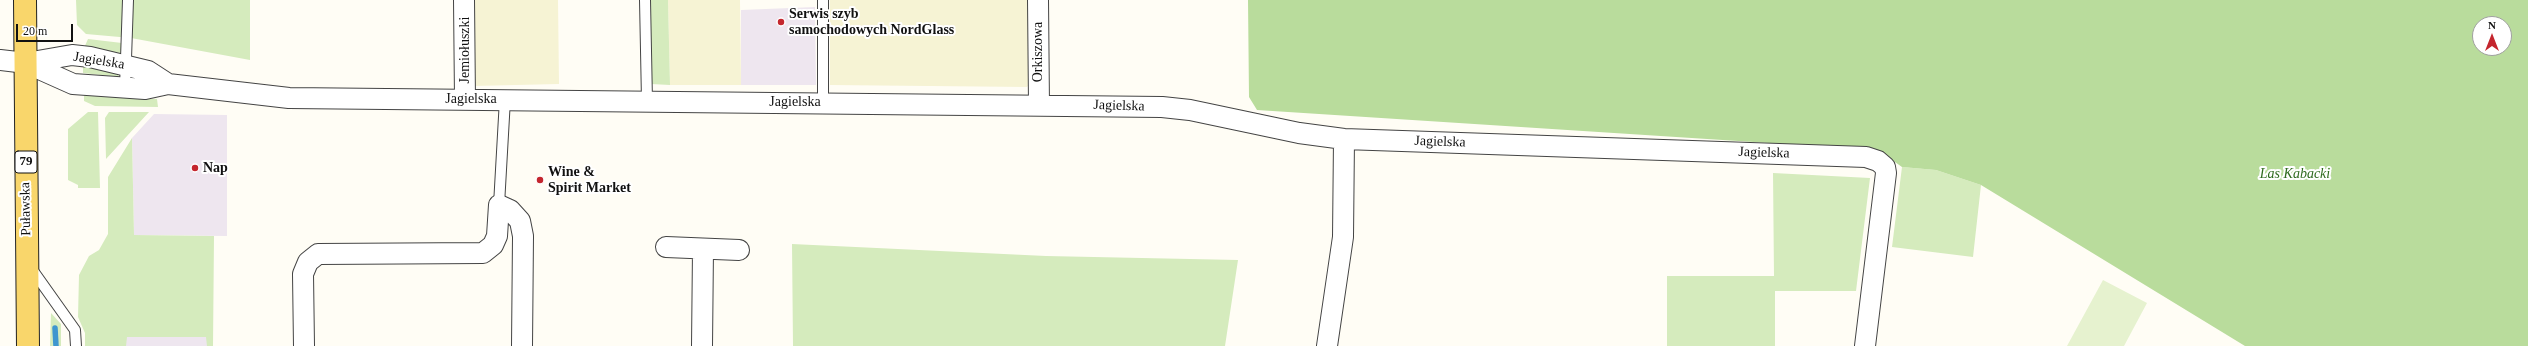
<!DOCTYPE html>
<meta charset="utf-8">
<style>
body{margin:0}
#map{position:relative;width:2528px;height:346px;overflow:hidden;background:#fffdf5;font-family:"Times New Roman",serif}
canvas{display:block}
.north{position:absolute;left:2472px;top:16px;width:40px;height:40px;box-sizing:border-box;background:#fff;border:1px solid #a0a0a0;border-radius:50%;rotate:0deg;font-size:11px;font-weight:700;line-height:16px;text-align:center;color:#111}
.north::after{content:'';display:block;margin:auto;width:14px;height:18px;background:#c4262e;clip-path:polygon(50% 0,100% 100%,50% 72%,0 100%)}
.scale{position:absolute;left:16px;top:24px;width:57px;height:18px;box-sizing:border-box;border:2px solid #111;border-top:0;padding-left:5px;font-size:12px;line-height:14px;white-space:nowrap;color:#111;-webkit-text-stroke:3px #fff;paint-order:stroke}
</style>
<div id="map">
<canvas width="2528" height="346"></canvas>
<div class="north">N</div>
<div class="scale">20 m</div>
</div>
<script>
const ctx = document.querySelector('canvas').getContext('2d');
ctx.lineJoin = 'round';
function paint(path, color) {
  ctx.fillStyle = color;
  ctx.fill(path, 'evenodd');
}
function toPath(rows) {
  const path = new Path2D();
  for (const r of rows) {
    path.moveTo(r[0], r[1]);
    for (let i = 2; i < r.length; i += 2) path.lineTo(r[i], r[i + 1]);
  }
  return path;
}
function stroke(path, color, width, dash) {
  ctx.strokeStyle = color;
  ctx.lineWidth = width;
  ctx.lineCap = dash ? 'butt' : 'round';
  ctx.setLineDash(dash || []);
  ctx.stroke(path);
}
function label(font, color, halo, rows, align = 'center') {
  ctx.font = font + ' "Times New Roman",serif';
  ctx.lineWidth = 4;
  ctx.setLineDash([]);
  ctx.textBaseline = 'middle';
  ctx.strokeStyle = halo;
  ctx.fillStyle = color;
  for (const [text, x, y, turn = 0] of rows) {
    ctx.save();
    ctx.translate(x, y);
    ctx.rotate((+turn || 0) * Math.PI / 180);
    ctx.textAlign = isNaN(turn) ? turn : align;
    if (halo) ctx.strokeText(text, 0, 0);
    ctx.fillText(text, 0, 0);
    ctx.restore();
  }
}
paint(toPath([
 [815,7,816,85,741,85,741,10],
 [154,114,227,115,227,236,134,235,132,138],
 [126,337,207,337,207,346,126,346]
]), '#eee6ef');
paint(toPath([
 [473,0,558,0,559,84,473,86],
 [668,0,740,0,741,85,670,85],
 [830,0,1030,0,1031,82,1027,87,830,85]
]), '#f6f3d4');
paint(toPath([
 [76,0,250,0,250,60,131,38,86,34,77,25],
 [650,0,668,0,670,85,651,84],
 [88,39,122,43,121,53,84,48],
 [83,65,119,73,118,77,83,73],
 [84,93,157,99,158,107,95,106,84,101],
 [88,112,98,112,100,188,78,188,78,185,68,180,68,129],
 [109,112,149,112,106,159,105,118],
 [132,138,134,235,214,236,213,346,207,346,206,337,127,337,126,346,85,346,85,333,78,317,79,275,89,256,99,250,108,234,108,177],
 [1902,167,1936,170,1981,185,1973,257,1892,247],
 [1773,173,1870,178,1856,291,1775,291,1775,346,1667,346,1667,276,1774,276],
 [792,244,1046,256,1238,260,1225,346,793,346],
 [51,313,61,324,61,346,50,346]
]), '#d5ebbd');
paint(toPath([
 [1248,0,2528,0,2528,346,2245,346,1981,185,1936,170,1902,167,1878,150,1257,110,1249,97],
 [2480,24,2504,24,2504,48,2480,48]
]), '#b9dc9c');
paint(toPath([
 [2103,280,2147,303,2124,346,2067,346]
]), '#e6f2cf');
stroke(toPath([
 [55,328,56,346]
]), '#3f96cf', 5.5);
const service = toPath([
 [645,0,647,101],
 [823,0,823,102],
 [125,88,128,0],
 [499,205,505,99],
 [31,268,75,330,76,346]
]);
const minor = toPath([
 [464,0,465,99],
 [1038,0,1039,105],
 [0,60,26,63,72,55,90,57,148,71,168,84],
 [26,63,73,84,145,89,168,84,289,98,1162,107,1190,110,1299,133,1344,139,1866,157,1878,161,1885,167,1886,173,1865,346],
 [666,247,739,250],
 [304,346,303,274,308,262,318,254,483,253,493,245,497,236,499,205,510,210,520,221,523,236,522,346],
 [702,346,703,249],
 [1327,346,1343,237,1344,139]
]);
const primary = toPath([
 [25,0,28,346]
]);
stroke(service, '#444', 12);
stroke(minor, '#444', 22);
stroke(primary, '#222', 24);
stroke(service, '#fff', 10);
stroke(minor, '#fff', 20);
stroke(primary, '#f9d66b', 22);
for (const [x, y, r, color] of [
 [781,22,4,"#c4262e"],
 [195,168,4,"#c4262e"],
 [540,180,4,"#c4262e"]
]) {
  const dot = new Path2D();
  dot.arc(x, y, r, 0, 2 * Math.PI);
  ctx.fillStyle = color;
  ctx.fill(dot);
  stroke(dot, '#fff', 1.5);
}
for (const [x, y, w] of [
 [26,162,22]
]) {
  const box = new Path2D();
  box.roundRect(x - w / 2, y - 11, w, 22, 3);
  ctx.fillStyle = '#fff';
  ctx.fill(box);
  stroke(box, '#111', 1);
}
label('bold 13px', '#111', null, [
 ["79",26,162]
]);
label('bold 14px', '#111', '#fff', [
 ["Serwis szyb",789,14],
 ["samochodowych NordGlass",789,30],
 ["Nap",203,168],
 ["Wine &",548,172],
 ["Spirit Market",548,188]
], 'left');
label('14px', '#111', '#fff', [
 ["Jemiołuszki",465,50,-90],
 ["Orkiszowa",1038,52,-90],
 ["Jagielska",99,61,9],
 ["Jagielska",471,99],
 ["Jagielska",795,102],
 ["Jagielska",1119,106,2],
 ["Jagielska",1440,142,2],
 ["Jagielska",1764,153,2],
 ["Puławska",26,209,-91]
]);
label('italic 14px', '#2f6b1f', '#fff', [
 ["Las Kabacki",2295,174]
]);
</script>
